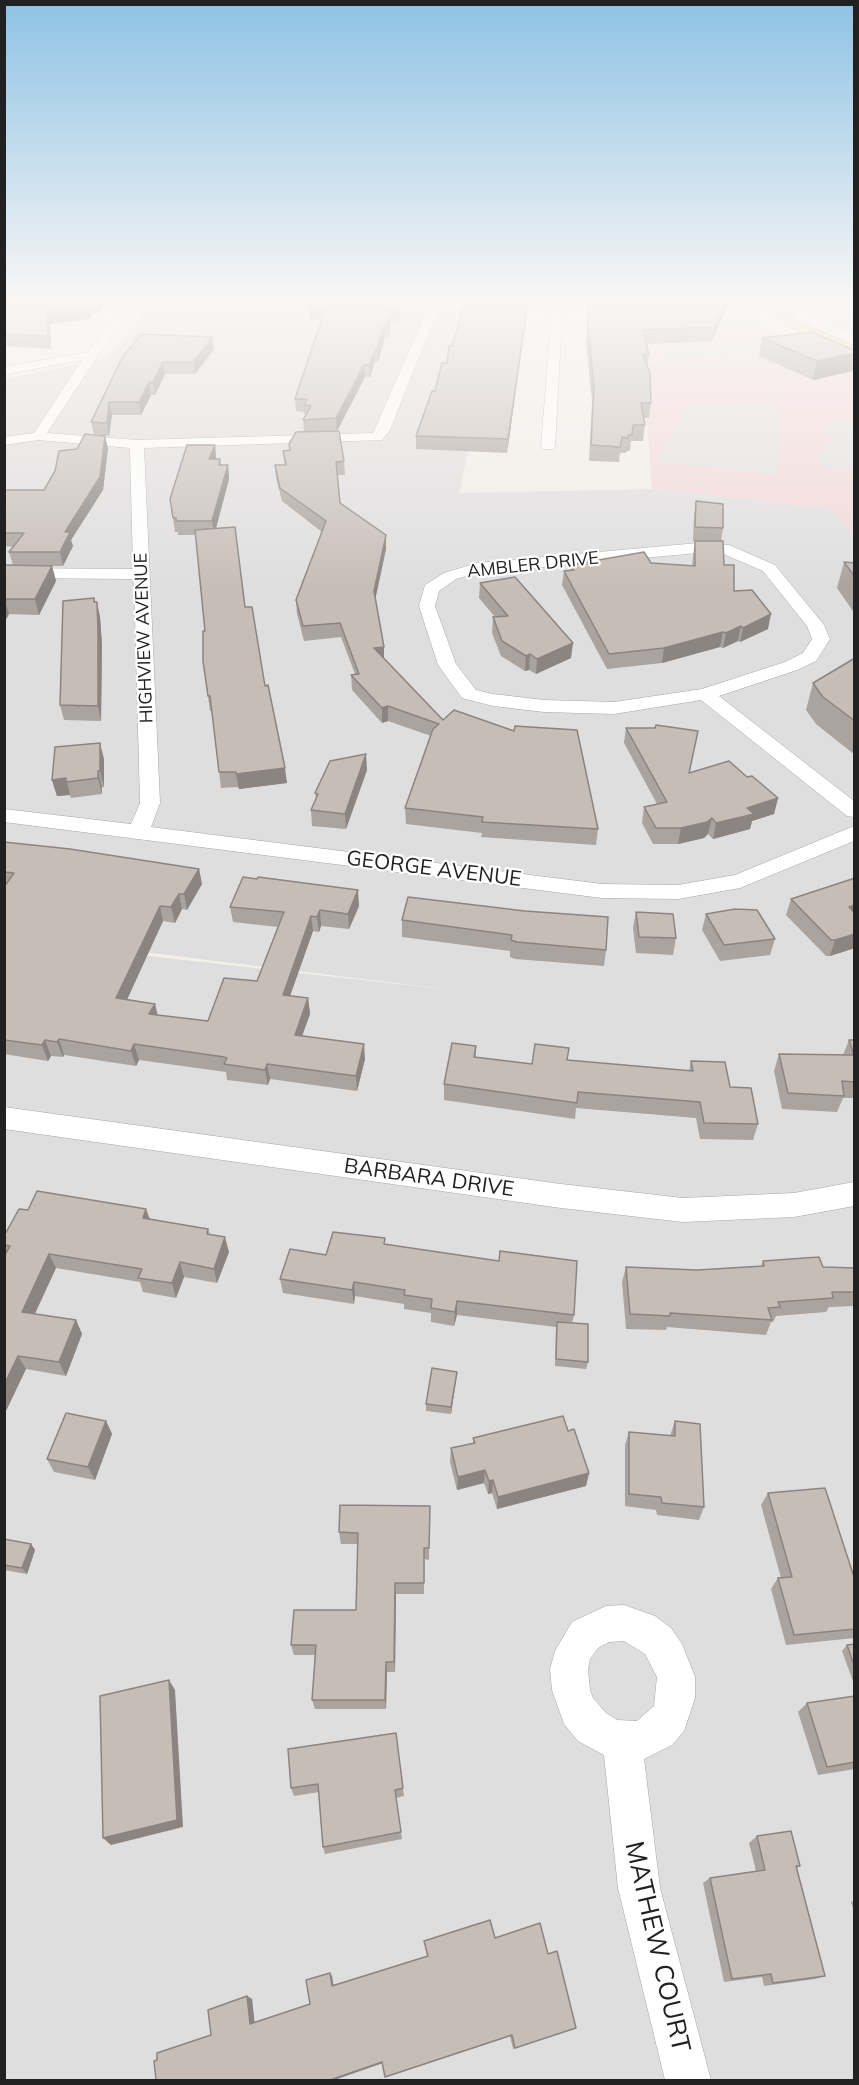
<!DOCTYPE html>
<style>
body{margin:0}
#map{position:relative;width:859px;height:2085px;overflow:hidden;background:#f2eee8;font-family:Mulish,sans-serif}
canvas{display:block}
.frame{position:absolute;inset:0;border:6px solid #212121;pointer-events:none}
</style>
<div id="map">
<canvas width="859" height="2085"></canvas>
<div class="frame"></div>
</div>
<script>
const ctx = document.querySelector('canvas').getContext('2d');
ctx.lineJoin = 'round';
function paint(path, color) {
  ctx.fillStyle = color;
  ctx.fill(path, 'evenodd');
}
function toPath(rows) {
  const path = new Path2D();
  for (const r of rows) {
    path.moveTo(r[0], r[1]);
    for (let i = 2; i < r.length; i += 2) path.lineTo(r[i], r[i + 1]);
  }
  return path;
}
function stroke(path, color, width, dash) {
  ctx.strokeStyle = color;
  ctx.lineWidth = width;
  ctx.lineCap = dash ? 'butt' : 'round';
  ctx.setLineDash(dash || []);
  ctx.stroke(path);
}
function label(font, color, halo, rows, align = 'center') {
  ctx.font = font + ' Mulish,sans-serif';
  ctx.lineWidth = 4.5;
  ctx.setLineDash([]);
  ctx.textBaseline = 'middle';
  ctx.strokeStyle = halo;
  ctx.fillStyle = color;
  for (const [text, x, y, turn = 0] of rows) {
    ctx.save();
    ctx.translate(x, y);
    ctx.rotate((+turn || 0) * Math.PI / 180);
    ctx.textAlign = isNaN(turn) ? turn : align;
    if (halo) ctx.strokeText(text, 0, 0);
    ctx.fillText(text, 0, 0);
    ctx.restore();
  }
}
paint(toPath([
 [182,298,367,298,419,307,499,310,459,493,652,489,831,509,854,532,854,2080,5,2080,5,940,469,992,5,935,5,379,107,358,149,307]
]), '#dfdede');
paint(toPath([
 [638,298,744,298,745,304,767,327,854,368,854,532,831,509,652,489]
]), '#f2d7d8');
paint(toPath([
 [813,298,854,298,854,336,836,328,843,325,832,326,815,317,824,316,813,315,802,301,815,301],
 [763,339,791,349,663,361,660,347,699,343,704,347],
 [692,402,779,408,778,475,657,461],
 [854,418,854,472,826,467,817,459,836,437,823,430,832,428,828,424]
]), '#e1e1e1');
const minor = toPath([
 [144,298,157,298,131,314,97,357,47,433,137,440,373,433,429,306,398,298,552,304,553,298,563,298,555,446,553,449,543,449,541,446,552,310,439,307,390,430,382,440,144,448,160,803,151,827,602,884,678,885,735,875,854,826,854,841,740,888,678,899,602,898,4,822,4,809,131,824,140,803,134,579,4,578,4,568,133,569,130,448,38,440,4,445,4,437,34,433,82,360,4,375,4,367,88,352,123,310,144,298],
 [698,543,729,545,775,565,824,625,830,639,816,661,797,670,719,696,854,801,854,817,847,816,701,700,614,714,544,712,493,706,462,698,438,665,419,606,425,585,444,573,477,563,698,543],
 [698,553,721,553,763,571,807,626,812,639,803,653,785,662,702,689,614,702,544,700,493,694,476,690,456,664,435,606,439,591,456,579,478,573,698,553],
 [4,1107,561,1184,683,1198,794,1193,854,1182,854,1206,794,1217,683,1222,561,1208,4,1129,4,1107],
 [624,1605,655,1616,671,1628,682,1644,695,1677,695,1698,684,1731,672,1745,644,1759,660,1888,711,2080,665,2080,618,1888,604,1755,578,1741,564,1724,552,1690,550,1669,555,1651,572,1622,606,1606,624,1605],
 [624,1641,645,1654,657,1677,654,1706,637,1721,617,1720,606,1713,593,1698,590,1690,588,1669,590,1659,598,1648,609,1642,624,1641]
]);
const primary = toPath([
 [764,298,778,298,779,304,796,320,854,346,854,357,786,326,767,308,764,298]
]);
stroke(minor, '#a8a8a8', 1);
stroke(primary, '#9f5e00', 1);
paint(minor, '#fff');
paint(primary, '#fecea1');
paint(toPath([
 [4,298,108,298,99,314,93,312,90,319,50,324,51,349,4,346],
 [286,298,402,298,398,323,390,322,389,337,385,337,378,362,375,362,370,377,365,377,337,431,344,461,345,475,337,475,340,503,386,535,386,549,375,600,384,659,443,720,598,829,596,845,481,837,482,833,406,824,405,808,431,736,388,721,382,723,352,690,351,675,355,674,341,637,304,641,297,614,296,600,322,532,282,501,276,478,275,465,285,465,283,451,289,450,289,444,304,432,303,420,305,416,304,412,296,411,295,399,322,319,310,320,309,309,310,308,287,304],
 [466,298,529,298,529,301,528,301,527,312,507,453,416,449,416,436,447,363],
 [588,298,731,298,712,341,646,344,649,355,647,367,651,403,649,418,644,418,645,425,643,441,631,441,630,451,627,451,626,453,620,453,619,462,589,461,592,401,586,342],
 [212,337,214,349,195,374,165,374,155,395,151,395,141,415,112,415,109,436,94,434,91,422,122,358],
 [762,338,855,351,855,365,853,371,813,380,759,356],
 [215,445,216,459,220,459,221,465,228,465,229,479,216,529,245,607,265,686,287,783,239,789,238,787,221,788,212,711,210,711,203,661,205,631,196,535,178,535,178,532,175,532,170,499],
 [108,448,103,490,71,540,73,546,63,566,52,566,56,581,39,615,9,614,4,623,4,565,13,565,9,552,13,547,4,546,4,490,44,490],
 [696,501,723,528,721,541,724,565,734,591,768,629,740,642,738,641,723,648,720,647,662,663,607,669,562,585,564,571,570,570,570,565,692,566,693,556,695,541,698,541,693,541,694,516],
 [844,562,855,563,855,614,837,588],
 [480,583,571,658,536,674,529,670,525,671,501,656,492,633,493,617,495,617,479,598],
 [94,598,100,617,102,645,101,721,64,720,60,705],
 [855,658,855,755,816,724,806,710,813,683],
 [626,728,689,773,747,777,778,798,774,814,752,821,750,829,713,839,708,834,704,838,678,844,653,844,642,823,644,807,657,804,624,743],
 [104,759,104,787,102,787,102,794,71,798,70,795,57,796,52,780],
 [367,770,346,829,312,826,311,810,316,799,315,793],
 [4,842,199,869,202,884,187,910,182,909,175,923,163,921,127,999,155,1004,158,1015,208,1021,257,981,278,927,233,922,230,907,359,906,349,929,321,926,319,932,313,931,290,996,308,998,310,1014,302,1036,365,1059,357,1091,270,1079,268,1085,227,1080,226,1072,139,1060,136,1066,64,1055,63,1057,51,1056,48,1061,4,1054],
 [791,899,855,948,830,956,826,956,786,915],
 [525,911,606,950,604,966,515,959,510,957,510,951,402,937,402,920],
 [636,912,676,938,673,955,636,953,633,928],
 [706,914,775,939,770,955,720,961,702,930],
 [849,1040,855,1040,855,1098,843,1098,837,1112,782,1109,774,1071,779,1054,843,1055],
 [476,1046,476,1057,532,1064,567,1060,689,1071,691,1061,730,1087,758,1124,753,1140,700,1139,696,1118,576,1108,575,1119,444,1100,444,1084],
 [146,1209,150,1219,208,1229,210,1235,229,1252,217,1283,184,1277,176,1298,143,1292,140,1282,56,1268,35,1314,76,1320,82,1334,66,1376,26,1369,4,1415,4,1236,28,1210],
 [386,1244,574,1315,572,1323,588,1362,586,1369,555,1366,556,1327,457,1315,454,1326,431,1322,431,1313,404,1309,404,1304,355,1296,354,1304,283,1293,280,1279,326,1255],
 [763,1261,823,1267,855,1268,855,1306,829,1307,826,1312,776,1316,773,1322,771,1322,766,1335,667,1327,666,1330,626,1329,622,1282,626,1267,697,1270,761,1266],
 [456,1379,451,1414,426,1411,426,1404],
 [106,1421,112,1434,95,1480,54,1472,47,1459],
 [675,1421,704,1507,699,1520,657,1515,656,1510,625,1506,625,1445,629,1432,670,1436],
 [568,1431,589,1473,586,1486,497,1509,492,1493,488,1494,484,1483,457,1490,450,1462,451,1448,473,1443,473,1438],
 [768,1493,855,1580,855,1638,786,1645,771,1589,778,1578,781,1578,761,1505],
 [430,1506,429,1560,424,1559,424,1594,396,1594,395,1672,387,1672,386,1709,315,1709,312,1700,315,1655,294,1655,291,1645,356,1610,358,1544,341,1544,339,1532],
 [4,1539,31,1544,35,1550,27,1574,4,1570],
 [855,1644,855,1687,842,1651,847,1645],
 [855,1696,855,1769,818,1775,798,1712,807,1703],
 [396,1733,404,1796,396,1798,402,1839,325,1854,323,1847,319,1792,294,1796,291,1788],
 [757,1836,800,1866,797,1868,825,1976,815,1979,764,1986,762,1977,724,1982,703,1883,710,1878,756,1871,749,1843],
 [855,1900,855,1914,851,1902],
 [495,1938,548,1954,576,2028,513,2049,510,2036,386,2077,385,2077,382,2063,334,2080,156,2080,211,2035,247,1996,252,1999,254,2022,310,2004,330,1973,332,1976,333,1985,427,1956,424,1941]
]), '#aba39d');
paint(toPath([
 [100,298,108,298,99,314,97,302],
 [400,298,402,298,402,301,398,323,397,311],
 [727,298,731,298,712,341,714,327],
 [91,300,93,312,90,319,50,324,51,349,48,336,47,312],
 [528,300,527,312,507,453,508,439],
 [326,307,327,319,310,320,309,309],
 [390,311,390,322,389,337,388,325],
 [384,325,385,337,378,362,377,350],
 [212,337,214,349,195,374,194,362],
 [375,350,375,362,370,377,369,365],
 [855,353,855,365,853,371,813,380,817,361],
 [163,362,165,374,155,395,153,382],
 [364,365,365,377,337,431,336,418],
 [149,382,151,395,141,415,139,402],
 [109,402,112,415,109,436,107,423],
 [105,436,108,448,103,490,71,540,73,546,63,566,60,552,65,532],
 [215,445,216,458,211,473,209,459],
 [228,465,229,479,214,535,212,521],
 [386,535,386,549,374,605,374,591],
 [52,566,56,581,39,615,35,599],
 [94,598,97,612,97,602,100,617,102,645,101,721,98,706],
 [4,599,9,614,4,623],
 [771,614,768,629,740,642,743,628],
 [741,626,738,641,723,648,726,633],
 [723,632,720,647,662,663,664,648],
 [573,643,571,658,536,674,537,659],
 [384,647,384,662,374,648],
 [530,654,529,670,525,671,526,656],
 [388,706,388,721,382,723,382,708],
 [100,743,104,759,104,787,100,771],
 [366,754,367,770,346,829,345,814],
 [285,768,287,783,239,789,236,774],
 [98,771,102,787,102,794,98,778],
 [66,778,70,795,57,796,52,780],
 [778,798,774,814,752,821,750,829,713,839,716,823,747,808],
 [712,818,708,834,704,838,678,844,681,828],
 [199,869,202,884,187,910,184,894],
 [358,890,359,906,349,929,348,914],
 [179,894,182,909,175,923,171,907],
 [855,905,855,918,849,907],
 [160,906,163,921,121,1013,116,998],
 [320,910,321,926,319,932,317,917],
 [311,916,313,931,285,1010,283,995],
 [855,934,855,948,830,956,835,940],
 [308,998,310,1014,297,1050,295,1035],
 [155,1004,158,1019,149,1014],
 [59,1039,64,1055,63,1057,57,1042],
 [45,1040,51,1056,48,1061,42,1045],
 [134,1044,139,1060,136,1066,131,1051],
 [364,1044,365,1059,357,1091,356,1076],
 [267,1064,270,1079,268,1085,265,1070],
 [146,1209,151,1224,143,1218],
 [225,1237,229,1252,217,1283,214,1269],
 [49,1254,56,1268,29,1326,22,1312],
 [180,1262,184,1277,176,1298,172,1283],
 [354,1282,355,1296,354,1304,352,1290],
 [457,1301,457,1315,454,1326,455,1312],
 [76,1320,82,1334,66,1376,59,1362],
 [18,1356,26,1369,4,1415,4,1385],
 [457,1372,451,1414,451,1407],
 [106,1421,112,1434,95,1480,88,1467],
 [485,1470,484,1483,457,1490,458,1477],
 [589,1473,586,1486,497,1509,498,1497],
 [493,1480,492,1493,488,1494,489,1481],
 [31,1544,35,1550,27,1574,22,1568],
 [395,1583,396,1594,395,1672,394,1662],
 [386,1662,387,1672,386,1709,385,1700],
 [169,1680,175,1690,183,1827,111,1845,103,1838],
 [330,1973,332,1976,334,1988,332,1986],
 [247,1996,252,1999,255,2026,250,2024],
 [512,2035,510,2036,386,2077,385,2077],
 [382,2062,383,2063,334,2080,330,2080]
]), '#8b8480');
const building = toPath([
 [4,298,100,298,97,302,91,300,88,307,47,312,48,336,4,334,4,298],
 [319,298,400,298,397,311,390,311,388,325,384,325,377,350,375,350,369,365,364,365,336,418,303,420,311,406,304,405,307,399,295,399,326,307,309,309,319,298],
 [466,298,528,300,508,439,416,436,432,391,435,391,442,363,447,363,449,346,452,346,466,298],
 [589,298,727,298,714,327,643,330,649,355,643,355,650,373,651,403,641,403,645,425,633,425,632,435,628,435,628,438,622,437,620,447,591,445,594,386,588,328,589,298],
 [812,332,855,351,855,353,817,361,762,338,812,332],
 [141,334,212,337,194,362,163,362,153,382,149,382,139,402,109,402,107,423,91,422,122,358,141,334],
 [339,431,344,461,336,462,340,503,386,535,374,591,384,647,374,648,443,720,454,710,514,731,515,726,577,730,598,829,482,822,483,817,405,808,433,729,439,724,388,706,382,708,351,675,359,674,340,623,303,626,296,600,326,521,280,488,275,465,286,465,283,451,290,450,289,444,296,432,339,431],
 [85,434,105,436,100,477,65,532,70,532,60,552,9,552,24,533,4,533,4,490,44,490,55,471,59,451,77,449,85,434],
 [187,445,215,445,209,459,220,459,219,465,228,465,212,521,176,521,176,518,173,518,170,499,187,445],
 [696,501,723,504,723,528,695,527,696,501],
 [235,527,245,607,252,607,265,686,268,685,285,768,236,774,236,772,219,772,210,696,208,696,203,661,203,631,205,631,195,530,235,527],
 [695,541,723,541,724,565,734,565,734,591,752,590,771,614,743,628,741,626,726,633,723,632,664,648,609,654,564,571,574,570,570,565,644,552,651,563,695,566,695,541],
 [844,562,855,563,855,577,844,562],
 [4,565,52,566,35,599,4,599,4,565],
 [515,577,573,643,537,659,530,654,526,656,502,641,493,617,508,616,480,583,515,577],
 [94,598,94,602,97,602,98,630,98,706,60,705,63,601,94,598],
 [855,658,855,721,823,697,813,683,855,658],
 [656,725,698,731,689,773,729,761,747,777,752,776,778,798,747,808,754,814,716,823,712,818,707,822,681,828,656,828,644,807,667,802,626,728,655,728,656,725],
 [100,743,100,771,98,771,98,778,66,782,66,778,52,780,55,747,100,743],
 [366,754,345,814,311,810,318,794,315,793,330,761,366,754],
 [4,842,70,849,199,869,184,894,179,894,171,907,160,906,116,998,155,1004,149,1014,208,1021,224,978,257,981,284,912,230,907,243,877,257,879,258,877,358,890,348,914,320,910,317,917,311,916,283,995,308,998,295,1035,364,1044,356,1076,267,1064,265,1070,224,1064,227,1058,224,1057,134,1044,131,1051,59,1039,57,1042,45,1040,42,1045,4,1040,4,887,14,873,4,872,4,842],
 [855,878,855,905,849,907,855,913,855,934,835,940,831,940,791,899,855,878],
 [408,897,525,911,608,917,606,950,517,942,511,940,512,935,402,920,408,897],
 [735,909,757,910,775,939,724,945,706,914,735,909],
 [636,912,673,914,676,938,639,937,636,912],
 [849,1040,855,1040,855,1082,842,1081,844,1096,788,1093,779,1054,854,1055,849,1040],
 [452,1043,476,1046,474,1057,532,1064,535,1044,569,1048,567,1060,693,1071,691,1061,725,1062,730,1087,751,1088,758,1124,704,1123,700,1102,578,1092,577,1103,444,1084,452,1043],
 [37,1191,146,1209,143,1218,208,1229,207,1234,225,1237,214,1269,180,1262,172,1283,138,1278,142,1269,49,1254,22,1312,76,1320,59,1362,18,1356,4,1385,4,1257,10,1246,4,1245,4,1236,19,1209,28,1210,37,1191],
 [333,1232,385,1238,384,1244,499,1261,500,1251,577,1261,574,1315,457,1301,455,1312,431,1308,432,1299,404,1295,405,1290,354,1282,352,1290,280,1279,290,1249,326,1255,333,1232],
 [819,1257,823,1267,855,1268,855,1292,832,1292,833,1298,778,1302,780,1307,768,1308,772,1320,670,1313,670,1316,630,1314,626,1267,697,1270,764,1266,763,1261,819,1257],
 [557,1322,588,1324,588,1362,556,1359,557,1322],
 [432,1368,457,1372,451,1407,426,1404,432,1368],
 [66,1413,106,1421,88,1467,47,1459,66,1413],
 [563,1416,568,1431,574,1429,589,1473,498,1497,493,1480,489,1481,485,1470,458,1477,451,1448,475,1443,473,1438,563,1416],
 [675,1421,700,1424,704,1507,662,1503,661,1497,629,1494,629,1432,675,1436,675,1421],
 [825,1488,855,1580,855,1629,794,1635,778,1578,792,1577,768,1493,825,1488],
 [340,1505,430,1506,429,1548,424,1548,424,1583,395,1583,394,1662,386,1662,385,1700,312,1700,316,1645,291,1645,294,1610,356,1610,358,1533,339,1532,340,1505],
 [4,1539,31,1544,22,1568,4,1565,4,1539],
 [855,1644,855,1668,847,1645,855,1644],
 [169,1680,177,1820,103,1838,100,1696,169,1680],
 [855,1696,855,1762,827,1767,807,1703,855,1696],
 [396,1733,403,1788,395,1790,401,1832,323,1847,318,1784,291,1788,288,1749,396,1733],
 [791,1831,800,1866,796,1866,825,1976,773,1983,771,1974,732,1979,710,1878,765,1870,757,1836,791,1831],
 [490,1920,495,1938,540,1923,548,1954,557,1951,576,2028,515,2048,512,2035,385,2077,382,2062,330,2080,156,2080,154,2061,157,2060,157,2053,211,2035,208,2010,247,1996,250,2024,310,2004,306,1980,330,1973,332,1986,428,1956,424,1941,490,1920]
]);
paint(building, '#c7bdb7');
stroke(building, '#8b8480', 1.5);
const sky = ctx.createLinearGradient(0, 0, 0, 590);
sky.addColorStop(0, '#8ec2e5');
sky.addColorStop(0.51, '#f9f7f5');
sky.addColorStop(1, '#f9f7f500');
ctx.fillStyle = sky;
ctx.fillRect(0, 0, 859, 590);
label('18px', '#212121', '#fff', [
 ["AMBLER DRIVE",533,565,-6],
 ["HIGHVIEW AVENUE",144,638,-92]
]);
label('21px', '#212121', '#fff', [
 ["GEORGE AVENUE",434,869,7],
 ["BARBARA DRIVE",429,1178,8]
]);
label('26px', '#212121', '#fff', [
 ["MATHEW COURT",657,1947,77]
]);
</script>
